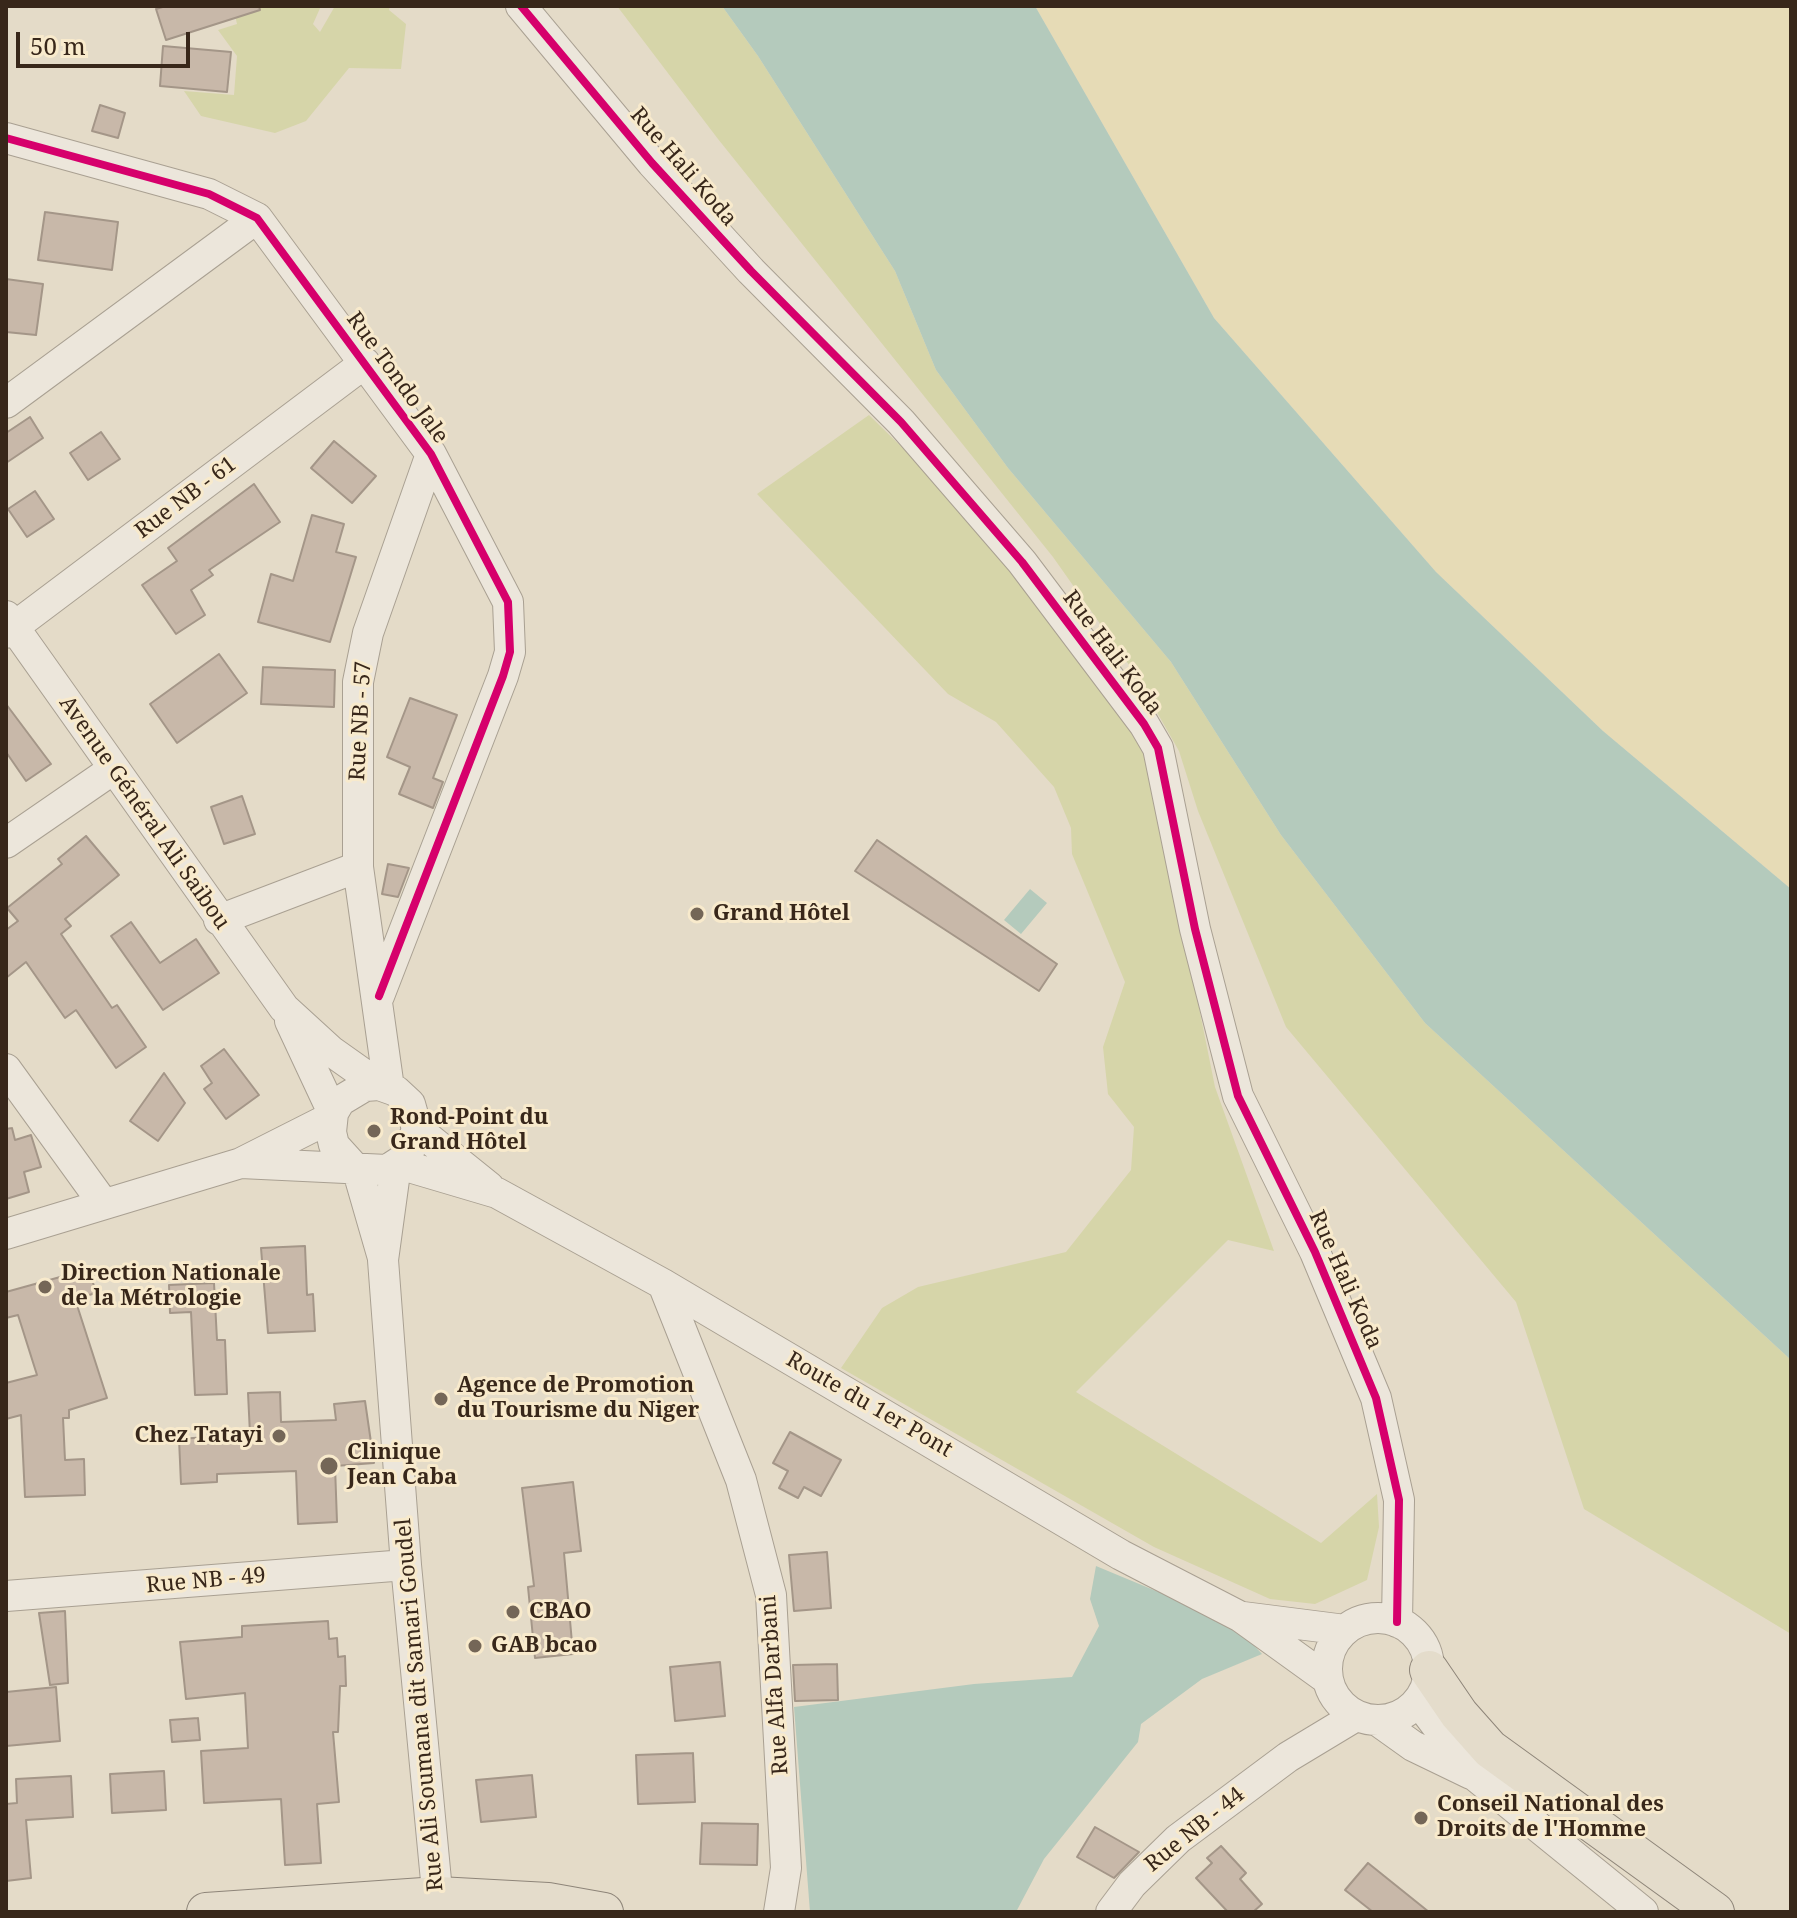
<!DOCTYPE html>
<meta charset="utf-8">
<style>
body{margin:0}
#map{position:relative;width:1797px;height:1918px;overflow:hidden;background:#e4dbc8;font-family:"Noto Serif",serif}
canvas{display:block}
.frame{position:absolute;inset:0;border:8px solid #38271a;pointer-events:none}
.scale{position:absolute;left:16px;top:32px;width:174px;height:36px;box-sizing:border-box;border:4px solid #38271a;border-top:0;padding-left:10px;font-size:24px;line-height:28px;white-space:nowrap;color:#38271a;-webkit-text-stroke:6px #f8eacc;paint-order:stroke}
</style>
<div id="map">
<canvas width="1797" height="1918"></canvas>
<div class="frame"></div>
<div class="scale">50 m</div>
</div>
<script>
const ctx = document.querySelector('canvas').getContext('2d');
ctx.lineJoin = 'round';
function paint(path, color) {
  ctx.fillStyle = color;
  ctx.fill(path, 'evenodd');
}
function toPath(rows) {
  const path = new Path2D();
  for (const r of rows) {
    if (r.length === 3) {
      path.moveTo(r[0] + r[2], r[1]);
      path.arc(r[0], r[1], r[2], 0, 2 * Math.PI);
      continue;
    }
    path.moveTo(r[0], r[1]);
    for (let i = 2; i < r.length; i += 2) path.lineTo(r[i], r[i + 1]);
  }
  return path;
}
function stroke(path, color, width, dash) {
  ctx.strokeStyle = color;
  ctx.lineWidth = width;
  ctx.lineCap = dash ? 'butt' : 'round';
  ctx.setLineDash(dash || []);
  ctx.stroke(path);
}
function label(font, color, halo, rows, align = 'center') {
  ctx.font = font + ' "Noto Serif",serif';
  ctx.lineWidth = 6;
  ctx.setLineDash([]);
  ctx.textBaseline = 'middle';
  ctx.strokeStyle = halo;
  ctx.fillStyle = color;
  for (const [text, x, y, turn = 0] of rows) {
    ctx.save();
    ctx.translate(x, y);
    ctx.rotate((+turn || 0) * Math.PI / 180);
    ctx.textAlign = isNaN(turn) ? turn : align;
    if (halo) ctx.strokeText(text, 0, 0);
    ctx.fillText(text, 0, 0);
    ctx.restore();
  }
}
paint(toPath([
 [1035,6,1791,6,1791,889,1603,731,1436,572,1214,318]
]), '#e6dbb6');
paint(toPath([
 [233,6,321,6,313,24,320,32,335,6,390,6,389,10,406,24,401,69,349,68,306,121,275,133,201,116,184,91,234,95,237,56,218,30,237,24],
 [617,6,722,6,758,56,895,271,936,370,1008,468,1171,662,1281,835,1425,1023,1791,1360,1791,1634,1584,1509,1516,1302,1286,1027,1198,811,1179,751,1134,672,1053,557,718,139],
 [869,415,969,513,1147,750,1215,1087,1274,1251,1228,1240,1076,1392,1321,1543,1377,1494,1379,1527,1367,1580,1315,1604,1270,1599,1154,1547,841,1368,882,1308,918,1287,1066,1252,1131,1170,1134,1127,1108,1094,1103,1047,1125,982,1072,854,1071,828,1054,787,996,722,948,694,757,494]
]), '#d6d5a9');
paint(toPath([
 [722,6,1035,6,1214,318,1436,572,1603,731,1791,889,1791,1360,1425,1023,1281,835,1171,662,1008,468,936,370,895,271,758,56],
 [1030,889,1047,903,1021,934,1004,920],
 [1096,1566,1233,1623,1262,1654,1202,1679,1141,1724,1138,1742,1044,1859,1016,1912,810,1912,794,1707,974,1684,1072,1677,1099,1626,1090,1599]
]), '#b4cabc');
const building = toPath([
 [166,6,259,6,260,10,166,40,156,9,166,6],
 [163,46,231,52,227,92,160,86,163,46],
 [100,105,125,113,118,138,92,131,100,105],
 [45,212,118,222,112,270,38,260,45,212],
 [6,279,43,284,36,335,6,332,6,279],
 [30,417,43,438,6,463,6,433,30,417],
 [101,432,120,459,88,480,70,453,101,432],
 [334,441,376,476,352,503,311,468,334,441],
 [254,484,280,522,209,570,213,575,191,590,205,615,176,634,142,585,177,561,168,548,254,484],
 [35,491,54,519,27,537,8,509,35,491],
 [312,515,344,524,336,552,356,557,330,642,258,622,271,574,293,581,312,515],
 [219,654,247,693,177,743,150,704,219,654],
 [263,667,335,670,334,707,261,704,263,667],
 [410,698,457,715,433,778,443,782,433,808,399,794,410,767,387,757,410,698],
 [6,704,51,764,26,781,6,752,6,704],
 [242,796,255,834,224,844,211,807,242,796],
 [86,836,119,875,65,919,71,926,61,934,112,1008,117,1005,146,1047,116,1068,76,1010,65,1018,26,962,6,978,6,930,18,921,7,908,62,864,58,859,86,836],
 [877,840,1057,964,1039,991,855,871,877,840],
 [388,864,409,868,398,897,382,894,388,864],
 [131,922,160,963,196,939,219,973,163,1010,111,936,131,922],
 [224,1049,259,1095,226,1119,204,1089,212,1083,201,1066,224,1049],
 [164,1073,185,1103,158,1141,130,1121,164,1073],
 [12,1128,15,1140,31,1135,41,1167,24,1172,29,1192,6,1199,6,1129,12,1128],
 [305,1246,307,1295,313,1294,315,1331,268,1333,261,1248,305,1246],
 [89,1269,96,1293,75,1299,107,1398,69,1410,69,1418,63,1418,65,1460,84,1459,85,1495,25,1497,21,1415,6,1419,6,1383,37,1375,18,1315,6,1318,6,1292,89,1269],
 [214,1283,217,1340,225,1340,227,1394,195,1395,191,1312,170,1313,169,1285,214,1283],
 [280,1392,281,1422,336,1420,334,1404,365,1401,374,1463,335,1466,337,1522,298,1524,296,1471,217,1474,217,1482,181,1484,179,1439,250,1434,248,1393,280,1392],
 [790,1432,841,1460,821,1496,804,1487,798,1498,779,1488,788,1471,773,1463,790,1432],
 [573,1482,581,1551,564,1553,573,1654,535,1658,528,1587,534,1586,522,1488,573,1482],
 [827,1552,831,1608,794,1611,789,1555,827,1552],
 [65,1611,68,1683,50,1685,39,1613,65,1611],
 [328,1621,329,1639,337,1638,338,1657,345,1656,346,1686,340,1686,338,1732,333,1732,339,1802,317,1804,321,1863,285,1865,281,1799,204,1803,201,1751,248,1748,245,1693,186,1699,180,1642,242,1637,242,1626,328,1621],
 [720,1662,725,1716,675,1721,670,1667,720,1662],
 [837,1664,838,1700,795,1701,793,1665,837,1664],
 [56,1687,60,1741,6,1746,6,1692,56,1687],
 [198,1718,200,1740,172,1742,170,1720,198,1718],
 [693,1753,695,1802,638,1804,636,1755,693,1753],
 [164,1771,166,1810,112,1813,110,1774,164,1771],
 [532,1775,536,1817,481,1822,476,1780,532,1775],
 [71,1776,73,1817,26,1820,31,1878,6,1881,6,1804,17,1803,16,1779,71,1776],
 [702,1823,758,1824,757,1865,700,1864,702,1823],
 [1095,1827,1139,1852,1114,1878,1077,1857,1095,1827],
 [1221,1846,1246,1873,1240,1879,1262,1904,1253,1912,1228,1912,1196,1878,1212,1863,1207,1858,1221,1846],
 [1368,1863,1429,1912,1373,1912,1345,1890,1368,1863]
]);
paint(building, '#c8b8a9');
stroke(building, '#a49688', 2);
const minor = toPath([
 [521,6,652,163,751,271,901,422,1022,562,1144,724,1158,748,1195,929,1238,1096,1315,1252,1376,1398,1399,1500,1397,1622],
 [6,138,209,194,257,218,431,454,508,602,510,652,503,676,379,996],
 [6,403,257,218],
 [6,616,284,1008,331,1051,379,1085],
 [6,633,365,363],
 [6,843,112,770],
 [219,920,358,867],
 [290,1021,333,1113],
 [6,1069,103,1203],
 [389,1088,358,867,358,682,368,633,431,454],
 [417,1129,489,1187],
 [241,1163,387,1170,407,1157,417,1129,410,1104,396,1091,379,1085,365,1086,340,1101,333,1113,331,1132,334,1145,353,1166],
 [399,1164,497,1193,663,1284,1121,1555,1241,1617,1327,1679],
 [396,1165,383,1260,406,1565,439,1912],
 [357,1168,383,1258],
 [6,1234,241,1163,332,1117],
 [663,1284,741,1480,771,1595,786,1868,779,1912],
 [6,1596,406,1565],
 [1243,1617,1345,1630],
 [1378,1669,51],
 [1418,1701,1473,1774,1643,1912],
 [1378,1721,1413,1746,1471,1774],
 [1111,1912,1132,1884,1178,1839,1288,1757,1356,1716]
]);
const major = toPath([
 [1429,1670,1459,1714,1490,1749,1715,1912],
 [206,1912,438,1896,548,1902,604,1912]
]);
stroke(minor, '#a9a092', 32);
stroke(major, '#8e8579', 40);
stroke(minor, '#ece6db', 30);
stroke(major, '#e4dccb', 38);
stroke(toPath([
 [521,6,652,163,751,271,901,422,1022,562,1144,724,1158,748,1195,929,1238,1096,1315,1252,1376,1398,1399,1500,1397,1622],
 [6,138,209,194,257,218,431,454,508,602,510,652,503,676,379,996]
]), '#d6006c', 8);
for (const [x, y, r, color] of [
 [697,914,8,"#746657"],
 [374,1131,8,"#746657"],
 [45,1287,8,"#746657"],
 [441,1399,8,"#746657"],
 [279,1436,8,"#746657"],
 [329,1466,10,"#746657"],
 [513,1612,8,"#746657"],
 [475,1646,8,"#746657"],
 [1421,1818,8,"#746657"]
]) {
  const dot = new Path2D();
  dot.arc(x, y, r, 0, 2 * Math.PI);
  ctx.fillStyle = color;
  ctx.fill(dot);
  stroke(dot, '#f8eacc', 3);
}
label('22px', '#38271a', '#f8eacc', [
 ["Rue Hali Koda",683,167,49],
 ["Rue Tondo Jale",397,378,54],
 ["Rue NB - 61",186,498,-37],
 ["Rue Hali Koda",1112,653,53],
 ["Rue NB - 57",361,721,-87],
 ["Avenue Général Ali Saibou",144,813,55],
 ["Rue Hali Koda",1345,1280,66],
 ["Route du 1er Pont",869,1405,30],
 ["Rue NB - 49",206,1581,-5],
 ["Rue Alfa Darbani",775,1685,-94],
 ["Rue Ali Soumana dit Samari Goudel",420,1705,-95],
 ["Rue NB - 44",1195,1830,-39]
]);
label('bold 22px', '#38271a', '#f8eacc', [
 ["Grand Hôtel",713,914],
 ["Rond-Point du",390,1118],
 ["Grand Hôtel",390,1143],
 ["Direction Nationale",61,1274],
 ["de la Métrologie",61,1299],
 ["Agence de Promotion",457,1386],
 ["du Tourisme du Niger",457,1411],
 ["Chez Tatayi",263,1436,"right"],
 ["Clinique",347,1453],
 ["Jean Caba",347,1478],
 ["CBAO",529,1612],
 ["GAB bcao",491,1646],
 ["Conseil National des",1437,1805],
 ["Droits de l'Homme",1437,1830]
], 'left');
</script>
